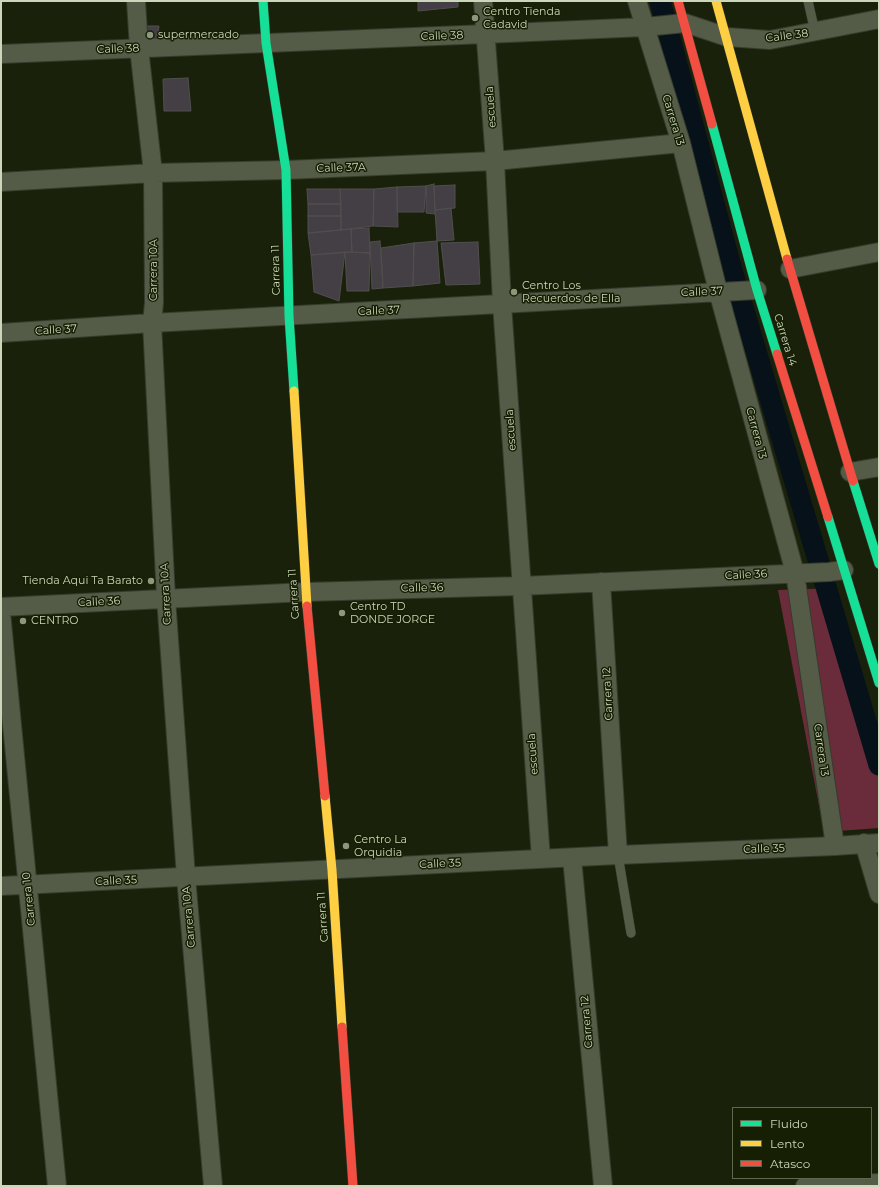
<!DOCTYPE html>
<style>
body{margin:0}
#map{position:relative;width:880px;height:1187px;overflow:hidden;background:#1a210a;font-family:Montserrat,sans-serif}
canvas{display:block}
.frame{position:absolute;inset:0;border:2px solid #cbd6ba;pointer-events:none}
.legend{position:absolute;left:732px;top:1107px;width:140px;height:72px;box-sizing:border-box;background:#161f04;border:1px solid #5e684d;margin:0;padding:5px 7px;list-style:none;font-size:12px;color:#cbd6ba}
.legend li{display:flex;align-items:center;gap:8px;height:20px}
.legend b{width:20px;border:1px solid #5e684d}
</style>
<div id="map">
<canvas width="880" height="1187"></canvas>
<div class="frame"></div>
<ul class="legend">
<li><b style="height:5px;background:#16e098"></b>Fluido</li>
<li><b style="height:5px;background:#ffcf43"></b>Lento</li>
<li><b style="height:5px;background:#f24e42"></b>Atasco</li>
</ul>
</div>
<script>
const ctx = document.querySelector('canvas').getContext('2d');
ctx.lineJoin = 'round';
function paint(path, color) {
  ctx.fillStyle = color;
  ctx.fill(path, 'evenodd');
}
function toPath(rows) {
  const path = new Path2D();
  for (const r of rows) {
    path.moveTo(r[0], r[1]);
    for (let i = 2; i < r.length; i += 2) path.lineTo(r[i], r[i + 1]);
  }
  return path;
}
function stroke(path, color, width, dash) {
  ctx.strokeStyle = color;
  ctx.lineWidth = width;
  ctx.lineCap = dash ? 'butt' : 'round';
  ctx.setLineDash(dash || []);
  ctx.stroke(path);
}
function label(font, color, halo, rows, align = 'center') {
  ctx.font = font + ' Montserrat,sans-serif';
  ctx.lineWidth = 3;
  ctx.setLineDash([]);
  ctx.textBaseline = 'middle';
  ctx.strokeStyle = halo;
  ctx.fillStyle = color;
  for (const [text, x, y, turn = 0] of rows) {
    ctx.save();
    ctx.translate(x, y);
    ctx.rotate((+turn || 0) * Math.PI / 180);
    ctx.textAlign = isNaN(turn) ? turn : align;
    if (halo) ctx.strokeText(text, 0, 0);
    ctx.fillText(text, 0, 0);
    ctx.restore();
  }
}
paint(toPath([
 [835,588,879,737,879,828,824,832,778,590]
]), '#6a2b3a');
stroke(toPath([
 [660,1,731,267,879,765]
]), '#061119', 21);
const building = toPath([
 [418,1,458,1,458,7,418,11,418,1],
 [142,26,159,26,157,43,142,43,142,26],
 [188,78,191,111,164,111,163,79,188,78],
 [434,184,435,214,426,213,426,186,434,184],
 [455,185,455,208,435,210,434,186,455,185],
 [426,186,424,212,397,212,397,187,426,186],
 [397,187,398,227,373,226,374,189,397,187],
 [307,189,340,189,341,204,308,204,307,189],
 [340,189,374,189,373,226,341,230,340,189],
 [308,204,341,204,341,216,308,216,308,204],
 [451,208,454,240,437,241,435,210,451,208],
 [308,216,341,216,341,230,308,233,308,216],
 [369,228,370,253,352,252,351,229,369,228],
 [351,229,352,252,311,255,308,233,351,229],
 [380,241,383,288,372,289,370,242,380,241],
 [437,241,440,283,413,286,414,243,437,241],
 [478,242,480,284,446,285,441,243,478,242],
 [414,243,413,286,383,288,381,248,414,243],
 [345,252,370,253,369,291,347,291,345,252],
 [345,252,339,301,314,292,311,255,345,252]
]);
paint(building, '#443e45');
stroke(building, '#504f4e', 1);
const lane = toPath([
 [808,1,815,32],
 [618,855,631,933]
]);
const street = toPath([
 [136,1,139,48,153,173,154,303,152,323,166,598,186,877,213,1186],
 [483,1,495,161,502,304,541,859],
 [637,1,681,143,718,291,795,573,835,846],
 [1,54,486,34,645,27,685,23,727,37,770,40,879,19],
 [1,182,153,173,286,170,495,161,681,143],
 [790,269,879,252],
 [1,333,152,323,757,290],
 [850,472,879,467],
 [601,582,618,855],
 [1,607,306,592,521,586,829,572,844,570],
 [1,612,57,1186],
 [864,843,879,894],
 [572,858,603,1186],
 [1,886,618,855,835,846,879,843],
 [805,1186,879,1183]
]);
const fast = toPath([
 [263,1,266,43,286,170,289,316,294,391],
 [712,124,757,290,777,354],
 [853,481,879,564],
 [828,517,879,683]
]);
const slow = toPath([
 [716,1,787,259],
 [294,391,307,606],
 [325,796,332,870,342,1027]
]);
const jam = toPath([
 [678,1,712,124],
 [787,259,853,481],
 [777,354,828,517],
 [307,606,325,796],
 [342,1027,353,1186]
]);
stroke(lane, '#363c2c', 10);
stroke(street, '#363c2c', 20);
stroke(fast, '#363c2c', 10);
stroke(slow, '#363c2c', 10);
stroke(jam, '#363c2c', 10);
stroke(lane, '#545b47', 9);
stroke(street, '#545b47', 18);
stroke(fast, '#16e098', 9);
stroke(slow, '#ffcf43', 9);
stroke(jam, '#f24e42', 9);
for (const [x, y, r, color] of [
 [475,18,4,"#8d977c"],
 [150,35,4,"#8d977c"],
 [514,292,4,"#8d977c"],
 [151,581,4,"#8d977c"],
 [342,613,4,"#8d977c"],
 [23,621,4,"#8d977c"],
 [346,846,4,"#8d977c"]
]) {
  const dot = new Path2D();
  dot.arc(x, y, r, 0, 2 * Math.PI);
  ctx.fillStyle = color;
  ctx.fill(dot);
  stroke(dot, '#161f04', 1.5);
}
label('11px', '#cbd6ba', '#161f04', [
 ["Centro Tienda",483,12],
 ["Cadavid",483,25],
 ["supermercado",158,35],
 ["Centro Los",522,286],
 ["Recuerdos de Ella",522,299],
 ["Tienda Aqui Ta Barato",143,581,"right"],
 ["Centro TD",350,607],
 ["DONDE JORGE",350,620],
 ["CENTRO",31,621],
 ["Centro La",354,840],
 ["Orquidia",354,853]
], 'left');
label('11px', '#cbd6ba', '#161f04', [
 ["Calle 38",442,36,-2],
 ["Calle 38",787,36,-7],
 ["Calle 38",118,49,-2],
 ["escuela",491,107,-94],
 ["Carrera 13",673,120,73],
 ["Calle 37A",341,168,-2],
 ["Carrera 10A",154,270,-90],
 ["Carrera 11",276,270,-91],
 ["Calle 37",702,292,-3],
 ["Calle 37",379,311,-3],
 ["Calle 37",56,330,-4],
 ["Carrera 14",785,340,73],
 ["escuela",511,430,-94],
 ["Carrera 13",756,433,75],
 ["Calle 36",746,575,-3],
 ["Calle 36",422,588,-1],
 ["Carrera 10A",166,594,-93],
 ["Carrera 11",294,594,-94],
 ["Calle 36",99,602,-3],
 ["Carrera 12",608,694,-93],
 ["Carrera 13",821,750,82],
 ["escuela",533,754,-94],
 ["Calle 35",764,849,-2],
 ["Calle 35",440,864,-3],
 ["Calle 35",116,881,-3],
 ["Carrera 10",29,899,-96],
 ["Carrera 10A",189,917,-95],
 ["Carrera 11",323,917,-94],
 ["Carrera 12",587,1022,-95]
]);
</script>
